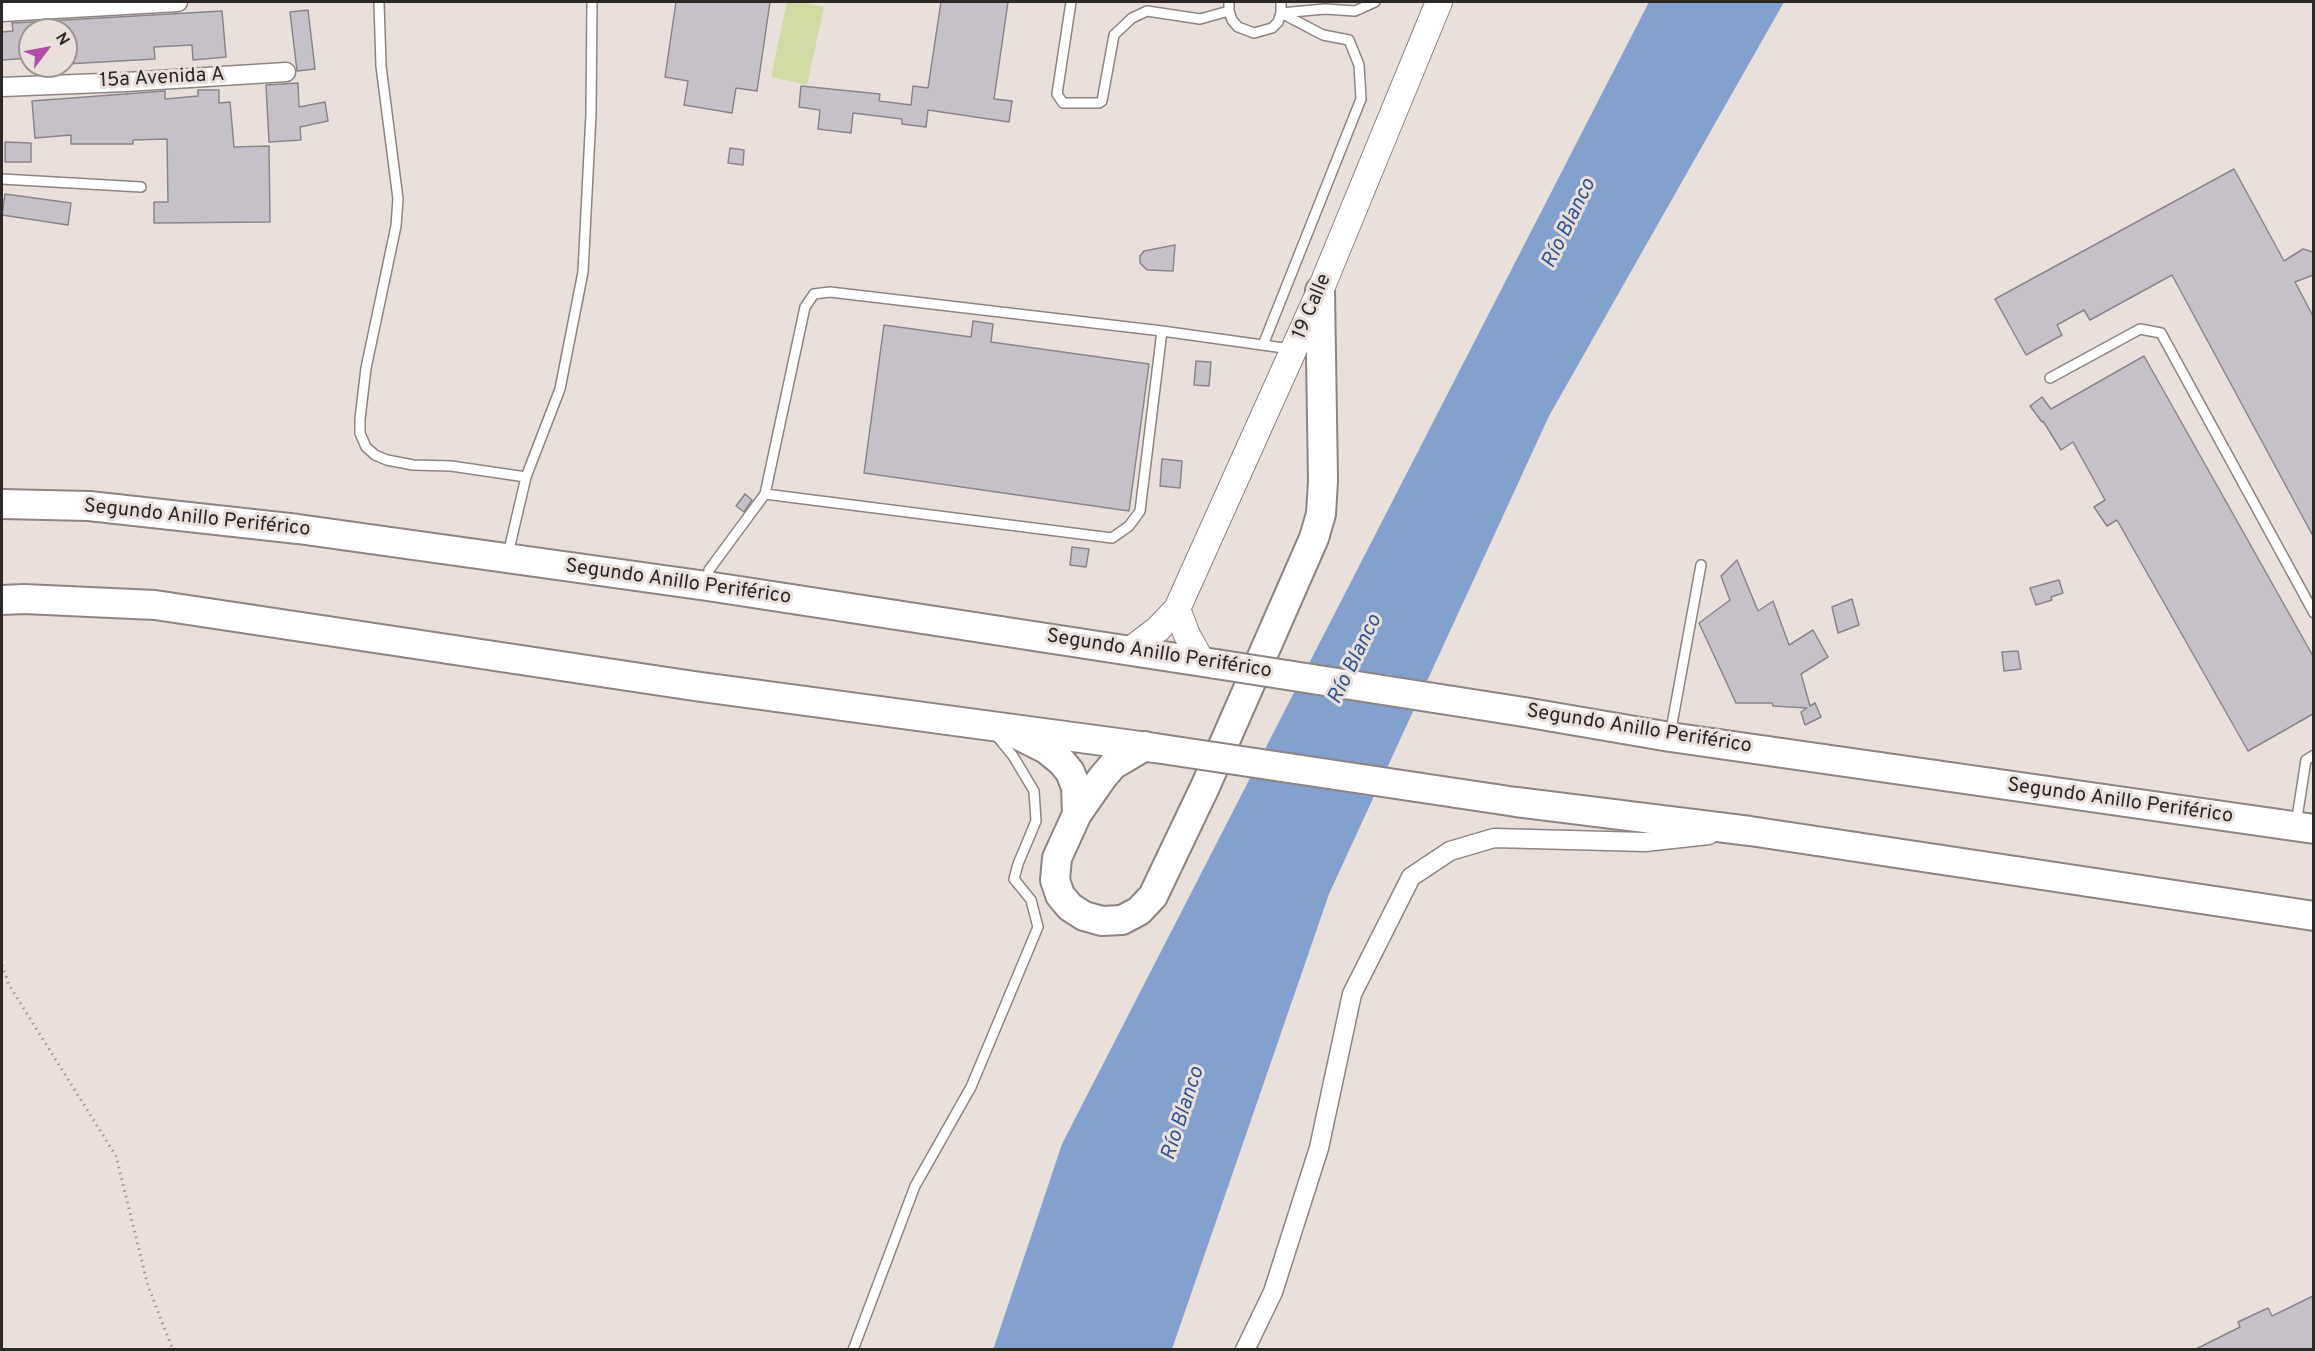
<!DOCTYPE html>
<meta charset="utf-8">
<style>
body{margin:0}
#map{position:relative;width:2315px;height:1351px;overflow:hidden;background:#e9dfdb;font-family:Overpass,sans-serif}
canvas{display:block}
.frame{position:absolute;inset:0;border:3px solid #2b2826;pointer-events:none}
.north{position:absolute;left:18px;top:18px;width:60px;height:60px;box-sizing:border-box;background:#e9dfdb;border:2px solid #9d9693;border-radius:50%;rotate:58deg;font-size:16px;font-weight:700;line-height:24px;text-align:center;color:#2b2826}
.north::after{content:'';display:block;margin:auto;width:21px;height:27px;background:#b54bac;clip-path:polygon(50% 0,100% 100%,50% 72%,0 100%)}
</style>
<div id="map">
<canvas width="2315" height="1351"></canvas>
<div class="frame"></div>
<div class="north">N</div>
</div>
<script>
const ctx = document.querySelector('canvas').getContext('2d');
ctx.lineJoin = 'round';
function paint(path, color) {
  ctx.fillStyle = color;
  ctx.fill(path, 'evenodd');
}
function toPath(rows) {
  const path = new Path2D();
  for (const r of rows) {
    path.moveTo(r[0], r[1]);
    for (let i = 2; i < r.length; i += 2) path.lineTo(r[i], r[i + 1]);
  }
  return path;
}
function stroke(path, color, width, dash) {
  ctx.strokeStyle = color;
  ctx.lineWidth = width;
  ctx.lineCap = dash ? 'butt' : 'round';
  ctx.setLineDash(dash || []);
  ctx.stroke(path);
}
function label(font, color, halo, rows, align = 'center') {
  ctx.font = font + ' Overpass,sans-serif';
  ctx.lineWidth = 6;
  ctx.setLineDash([]);
  ctx.textBaseline = 'middle';
  ctx.strokeStyle = halo;
  ctx.fillStyle = color;
  for (const [text, x, y, turn = 0] of rows) {
    ctx.save();
    ctx.translate(x, y);
    ctx.rotate((+turn || 0) * Math.PI / 180);
    ctx.textAlign = isNaN(turn) ? turn : align;
    if (halo) ctx.strokeText(text, 0, 0);
    ctx.fillText(text, 0, 0);
    ctx.restore();
  }
}
paint(toPath([
 [787,2,801,2,824,7,807,85,771,77]
]), '#d3dba4');
paint(toPath([
 [1649,2,1784,2,1549,416,1329,894,1172,1349,993,1350,1062,1144]
]), '#83a1ce');
const building = toPath([
 [676,2,770,2,757,91,736,88,732,113,684,105,688,81,665,77,676,2],
 [941,2,1008,2,994,99,1012,101,1009,122,928,110,926,127,902,124,902,119,853,113,851,133,818,129,820,110,799,107,801,86,880,94,879,101,911,105,913,86,928,88,941,2],
 [308,10,315,69,297,71,290,12,308,10],
 [222,11,226,57,193,60,192,45,154,47,155,59,66,64,66,30,30,30,30,58,2,60,2,32,13,31,12,23,222,11],
 [298,83,299,107,325,102,328,121,300,127,301,140,269,142,266,85,298,83],
 [198,90,219,90,219,103,230,102,234,147,269,146,270,222,154,223,154,202,168,202,167,139,133,140,133,144,71,144,71,135,35,138,32,101,165,91,165,99,198,96,198,90],
 [5,142,31,143,31,162,5,162,5,142],
 [730,148,744,150,743,165,728,163,730,148],
 [2234,169,2284,261,2303,249,2313,252,2313,275,2295,282,2313,316,2313,536,2172,275,2090,320,2084,310,2057,325,2062,335,2026,355,1995,299,2234,169],
 [5,194,71,203,68,225,2,215,5,194],
 [1175,245,1173,271,1147,270,1140,263,1140,256,1144,251,1175,245],
 [973,321,993,324,991,342,1149,364,1129,511,864,473,884,325,971,337,973,321],
 [2144,356,2313,656,2313,714,2248,751,2117,520,2107,526,2094,507,2105,500,2073,442,2061,450,2043,421,2042,422,2030,406,2042,397,2051,409,2144,356],
 [1196,361,1211,362,1209,386,1194,385,1196,361],
 [1162,459,1182,461,1180,488,1160,486,1162,459],
 [745,494,752,500,744,512,736,506,745,494],
 [1072,547,1089,549,1086,567,1070,565,1072,547],
 [1737,560,1758,611,1773,601,1789,645,1813,630,1828,657,1801,674,1810,706,1815,703,1821,717,1805,725,1801,712,1807,708,1773,706,1772,703,1736,703,1699,623,1730,600,1721,576,1737,560],
 [2059,580,2063,593,2051,597,2052,600,2036,605,2030,588,2059,580],
 [1852,599,1859,625,1838,633,1832,607,1852,599],
 [2018,651,2021,669,2004,671,2002,652,2018,651],
 [2313,1296,2313,1350,2194,1350,2240,1327,2238,1322,2268,1308,2272,1316,2313,1296]
]);
paint(building, '#c6c1c9');
stroke(building, '#8a858d', 1.5);
const service = toPath([
 [379,2,381,66,398,199,396,226,366,368,360,419,360,433,366,447,375,455,387,460,413,465,451,466,526,477],
 [1071,2,1057,94,1063,103,1099,103,1102,101,1114,35,1132,18,1147,11,1200,19,1229,11],
 [1229,2,1229,11,1232,20,1238,27,1254,33,1272,28,1278,22,1281,13,1281,2],
 [1281,13,1325,9,1355,11,1375,2],
 [2,179,141,187],
 [1263,345,1361,99,1359,65,1349,40,1323,35,1281,13],
 [2050,378,2140,329,2161,333,2314,613],
 [765,494,1112,538,1129,526,1140,511,1162,331],
 [508,554,526,477,560,389,583,272,591,114,592,2],
 [707,584,709,570,765,494,805,307,814,294,830,292,1162,331,1291,349],
 [1670,735,1701,565],
 [2296,824,2306,760,2314,755],
 [853,1350,915,1186,971,1087,1038,927,1031,900,1014,879,1018,864,1036,821,1034,791,1013,756,995,734]
]);
const minor = toPath([
 [2,12,178,2],
 [2,87,126,82,286,72],
 [1245,1350,1273,1292,1319,1148,1352,994,1411,877,1450,851,1494,838,1645,842,1709,835]
]);
const secondary = toPath([
 [1177,609,1187,635,1202,662],
 [1129,651,1158,629,1177,609,1320,291,1439,2]
]);
const primary = toPath([
 [2,504,89,506,298,529,707,586,1216,664],
 [2,600,24,599,155,605,694,686,1155,748],
 [1524,712,1670,737,2314,829],
 [1020,736,1046,749,1062,762,1070,772,1076,787,1077,814],
 [1145,746,1113,765,1102,778,1077,814,1057,858,1055,880,1060,895,1070,907,1084,916,1102,921,1122,920,1139,911,1153,896,1205,787,1314,538,1321,514,1323,481,1320,291],
 [1516,802,1750,831,2314,916]
]);
stroke(service, '#8e8481', 12);
stroke(minor, '#8e8481', 21);
stroke(secondary, '#8e8481', 28);
stroke(primary, '#8e8481', 32);
stroke(toPath([
 [2,965,9,985,116,1156,148,1286,173,1350]
]), '#a19996', 3, [1.5, 4.5]);
stroke(service, '#fff', 9);
stroke(minor, '#fff', 18);
stroke(secondary, '#fff', 26);
stroke(primary, '#fff', 28);
const primaryBridge = toPath([
 [1216,664,1524,712],
 [1155,748,1516,802]
]);
stroke(primaryBridge, '#8e8481', 32, []);
stroke(primaryBridge, '#fff', 28);
label('20px', '#2b2826', '#e9dfdb', [
 ["15a Avenida A",162,79,-3],
 ["19 Calle",1313,307,-67],
 ["Segundo Anillo Periférico",197,519,6],
 ["Segundo Anillo Periférico",678,583,8],
 ["Segundo Anillo Periférico",1159,655,9],
 ["Segundo Anillo Periférico",1639,730,9],
 ["Segundo Anillo Periférico",2120,802,8]
]);
label('italic 21px', '#2f5690', '#e9dfdb', [
 ["Río Blanco",1570,224,-64],
 ["Río Blanco",1356,660,-64],
 ["Río Blanco",1184,1114,-72]
]);
</script>
